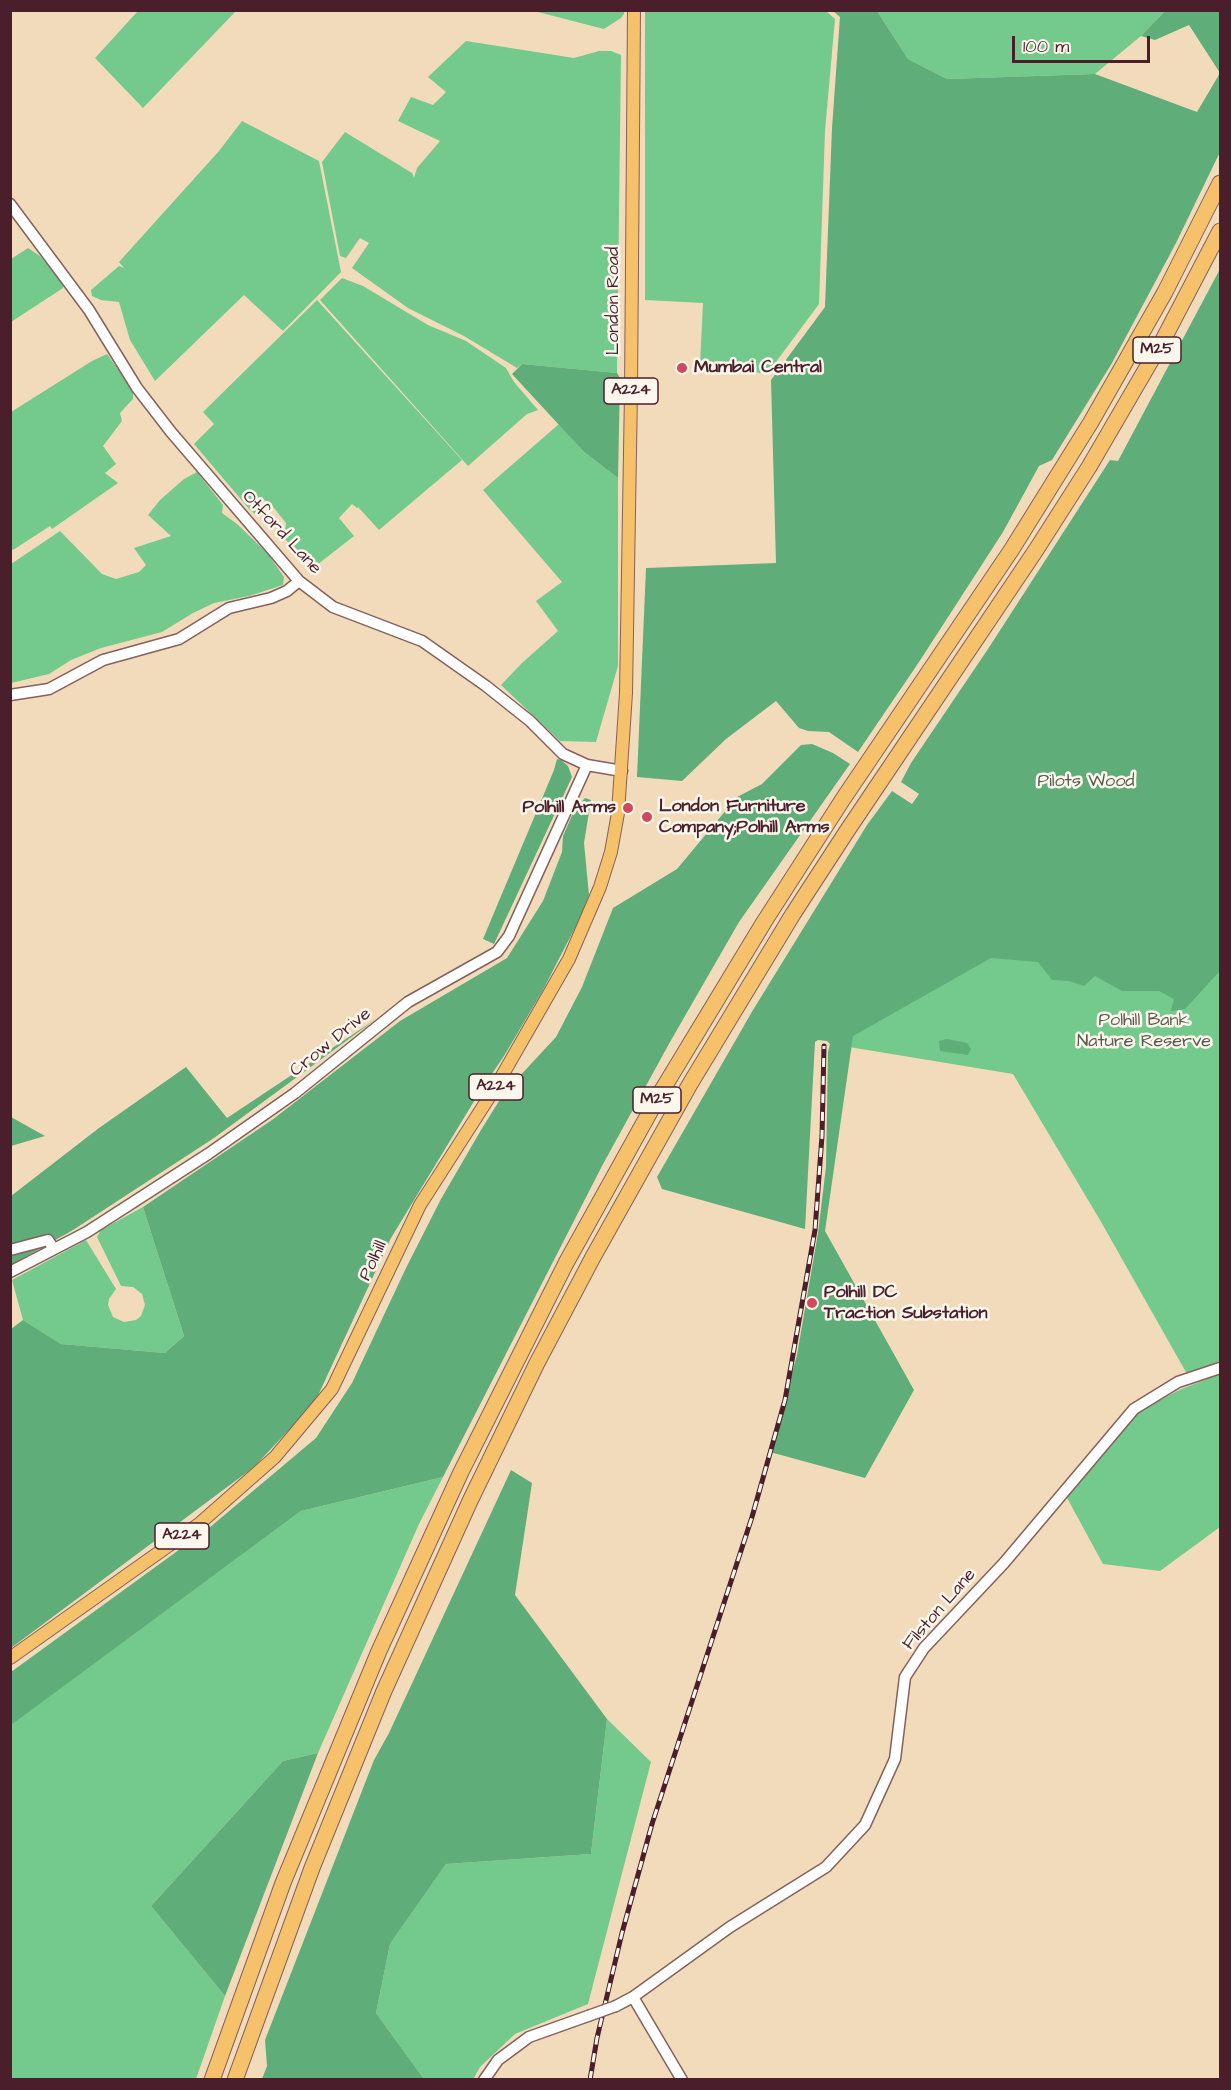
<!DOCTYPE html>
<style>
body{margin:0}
#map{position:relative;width:1231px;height:2090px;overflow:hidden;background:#f2dbbb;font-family:"Architects Daughter",sans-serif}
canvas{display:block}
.frame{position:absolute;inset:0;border:12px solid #4a1f2b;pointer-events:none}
.scale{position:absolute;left:1012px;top:36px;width:138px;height:27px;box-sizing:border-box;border:3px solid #4a1f2b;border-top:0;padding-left:8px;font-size:18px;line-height:21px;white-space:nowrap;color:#4a1f2b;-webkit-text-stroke:4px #fbf7ec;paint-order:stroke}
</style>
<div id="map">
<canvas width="1231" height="2090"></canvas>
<div class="frame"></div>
<div class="scale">100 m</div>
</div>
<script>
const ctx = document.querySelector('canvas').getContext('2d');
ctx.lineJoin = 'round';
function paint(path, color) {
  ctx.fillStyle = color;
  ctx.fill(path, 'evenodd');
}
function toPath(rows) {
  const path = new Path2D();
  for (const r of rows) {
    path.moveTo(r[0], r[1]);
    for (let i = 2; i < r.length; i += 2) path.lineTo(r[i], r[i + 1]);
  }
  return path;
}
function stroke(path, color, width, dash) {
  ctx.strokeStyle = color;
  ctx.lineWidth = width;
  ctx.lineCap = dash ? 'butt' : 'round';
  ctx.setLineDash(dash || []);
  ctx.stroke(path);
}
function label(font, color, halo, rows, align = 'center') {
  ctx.font = font + ' "Architects Daughter",sans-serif';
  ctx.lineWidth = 5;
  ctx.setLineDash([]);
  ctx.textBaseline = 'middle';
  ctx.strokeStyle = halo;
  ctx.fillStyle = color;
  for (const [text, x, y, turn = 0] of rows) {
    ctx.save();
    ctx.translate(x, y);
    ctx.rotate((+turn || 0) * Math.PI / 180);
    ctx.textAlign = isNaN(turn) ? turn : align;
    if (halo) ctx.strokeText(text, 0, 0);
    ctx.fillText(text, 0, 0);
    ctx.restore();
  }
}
paint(toPath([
 [138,11,138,10,236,11,143,108,95,58],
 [624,11,624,14,621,18,604,29,534,11],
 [645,11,825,10,835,19,825,131,819,304,767,374,700,364,703,303,645,300],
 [877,11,1165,11,1141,36,1095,74,947,79,908,59],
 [466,41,574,58,599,51,611,51,621,55,617,373,522,364,517,368,464,336,408,308,352,268,369,243,360,238,346,258,340,256,322,162,345,132,412,173,414,178,417,168,440,141,398,121,411,97,433,105,446,92,428,77],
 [242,121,319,161,341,272,283,331,244,295,155,381,130,340,119,302,101,300,92,296,91,290,119,266,124,268,119,262,219,151],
 [28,248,40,256,63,283,63,288,11,322,11,259],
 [342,278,363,286,428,325,466,341,506,368,514,382,538,410,527,414,468,466,320,300],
 [317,300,462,460,379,530,358,507,357,508,352,504,339,518,354,536,313,568,284,538,286,523,270,503,264,500,255,514,250,510,194,444,214,424,203,412],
 [107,354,133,391,133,399,120,413,122,421,103,446,116,464,105,473,118,483,52,529,50,526,13,550,11,548,11,412,92,361],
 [559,424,584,452,618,478,618,666,596,742,560,741,501,685,522,663,558,631,536,601,562,582,483,490],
 [197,472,223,505,222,513,237,524,268,554,284,577,283,585,249,596,214,603,193,613,162,632,101,648,71,660,49,674,11,683,11,564,60,531,102,574,116,579,139,572,146,565,134,548,171,536,148,515,160,500,184,479],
 [990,956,1220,971,1220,1361,1187,1374,1100,1220,1013,1074,849,1047,850,1035],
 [143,1207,184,1336,165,1353,61,1344,23,1320,12,1280,86,1240,116,1289,109,1299,108,1305,113,1317,124,1322,136,1320,141,1316,145,1305,142,1294,133,1287,121,1286,97,1237,101,1230],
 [1220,1374,1220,1527,1160,1571,1103,1564,1066,1496,1138,1412,1179,1390],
 [443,1477,419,1524,318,1753,283,1761,151,1906,225,1996,196,2079,11,2079,10,1725,301,1511],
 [607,1719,651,1762,588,2004,515,2034,480,2067,473,2080,424,2079,376,2013,390,1944,446,1864,591,1854]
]), '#74c98d');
paint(toPath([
 [833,11,877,11,908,59,947,79,1095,74,1197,112,1220,73,1189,25,1155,40,1141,36,1165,11,1220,11,1220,152,1176,243,1112,363,1052,460,1039,466,1003,532,919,662,858,752,829,732,808,731,799,728,776,701,726,739,682,781,637,777,646,568,776,563,771,380,825,307,832,128,840,17],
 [1220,269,1220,973,1218,973,1185,1009,1171,1011,1174,999,1159,991,1122,991,1095,976,1084,986,1069,981,1052,980,1038,962,991,958,853,1036,825,1231,914,1390,865,1478,770,1452,797,1355,818,1233,826,1167,828,1052,830,1044,827,1041,818,1040,815,1042,805,1229,662,1189,657,1177,753,1010,867,825,892,791,912,804,919,794,901,782,911,763,988,649,1110,460,1118,461],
 [522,364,617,373,620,378,618,478,584,452,512,374],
 [812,744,833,753,850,764,739,922,670,1042,602,1166,443,1477,301,1511,11,1725,11,1672,209,1528,316,1438,352,1383,406,1268,441,1199,481,1130,504,1093,556,1037,582,987,613,908,677,869,737,797,762,784,801,745],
 [557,759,561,760,568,766,572,777,494,944,483,939,554,770],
 [585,798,591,800,584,843,589,895,579,920,543,990,504,1056,479,1093,391,1238,315,1402,254,1467,11,1648,11,1329,23,1320,61,1344,165,1353,184,1336,143,1207,272,1120,400,1021,507,958,543,901,562,852,563,836,574,811],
 [376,1019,214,1138,73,1230,11,1265,11,1196,99,1128,186,1067,227,1118],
 [947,1039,967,1043,971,1049,968,1055,940,1051,939,1041],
 [10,1117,11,1117,45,1136,11,1146],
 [511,1470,532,1483,515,1595,607,1719,591,1854,446,1864,390,1944,376,2013,424,2079,262,2079,267,2066,265,2040,374,1760,389,1733],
 [318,1753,225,1996,151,1906,283,1761]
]), '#5fad78');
const minor = toPath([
 [10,204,89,310,137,388,171,432,299,581,333,607,422,641,486,686,530,721,563,754,587,765,622,771],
 [10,695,49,689,103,660,179,639,229,608,271,598,287,591,299,581],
 [10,1250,48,1240,54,1249],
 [10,1272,87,1232,208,1154,295,1093,408,1002,497,952,509,936,587,765],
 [633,1997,682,2080],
 [616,2006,633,1997,730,1927,826,1867,865,1825,895,1759,905,1677,924,1648,1004,1563,1134,1409,1178,1382,1220,1368],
 [484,2080,498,2060,529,2037,588,2016]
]);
const major = toPath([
 [10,1658,199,1524,275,1457,332,1389,420,1205,495,1088,569,959,600,887,611,852,618,813,626,693,631,391,634,10]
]);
const highway = toPath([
 [212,2080,283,1883,379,1651,461,1472,566,1263,661,1092,764,922,843,799,1012,549,1091,422,1165,292,1220,183],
 [235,2080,312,1868,384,1691,470,1501,537,1363,593,1257,690,1084,793,914,847,831,1036,550,1089,467,1163,340,1220,231]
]);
stroke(minor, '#85615d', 13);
stroke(major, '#85615d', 14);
stroke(highway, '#85615d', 17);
stroke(minor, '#fff', 10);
stroke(major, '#f5c16b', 12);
stroke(highway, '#f5c16b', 15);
const rail = toPath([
 [590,2080,597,2038,622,1933,652,1824,752,1517,785,1400,815,1230,822,1136,824,1046]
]);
stroke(rail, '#4a1f2b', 5);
stroke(rail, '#fbf7ec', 3, [9]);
const minorBridge = toPath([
 [588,2016,616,2006]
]);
stroke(minorBridge, '#85615d', 13, []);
stroke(minorBridge, '#fff', 10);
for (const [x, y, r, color] of [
 [682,368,6,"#d1495b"],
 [628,808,6,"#d1495b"],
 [647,817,6,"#d1495b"],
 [812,1303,6,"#d1495b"]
]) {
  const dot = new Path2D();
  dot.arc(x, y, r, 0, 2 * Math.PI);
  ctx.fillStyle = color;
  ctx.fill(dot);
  stroke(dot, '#fbf7ec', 2);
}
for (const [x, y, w] of [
 [1157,350,48],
 [631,391,54],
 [496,1087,54],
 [657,1100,48],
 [182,1536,54]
]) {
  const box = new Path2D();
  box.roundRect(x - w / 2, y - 13, w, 26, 4.5);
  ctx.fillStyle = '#fbf7ec';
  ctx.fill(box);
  stroke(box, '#4a1f2b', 1.5);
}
label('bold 16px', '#4a1f2b', null, [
 ["M25",1157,350],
 ["A224",631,391],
 ["A224",496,1087],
 ["M25",657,1100],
 ["A224",182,1536]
]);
label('18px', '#4a1f2b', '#fbf7ec', [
 ["London Road",614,301,-90],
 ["Otford Lane",281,533,47],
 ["Crow Drive",331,1043,-39],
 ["Polhill",374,1261,-65],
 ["Filston Lane",940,1610,-49]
]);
label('bold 18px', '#4a1f2b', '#fbf7ec', [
 ["Mumbai Central",694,368],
 ["London Furniture",659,807],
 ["Company;Polhill Arms",659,828],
 ["Polhill Arms",616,808,"right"],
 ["Polhill DC",824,1293],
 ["Traction Substation",824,1314]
], 'left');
label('18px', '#595a4d', '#fbf7ec', [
 ["Pilots Wood",1086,782],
 ["Polhill Bank",1144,1021],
 ["Nature Reserve",1144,1042]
]);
</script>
